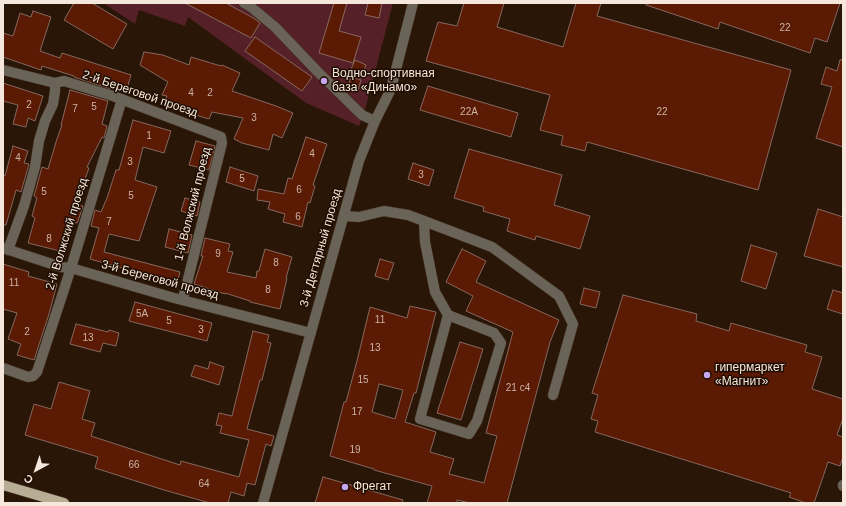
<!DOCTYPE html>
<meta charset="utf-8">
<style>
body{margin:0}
#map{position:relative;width:846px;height:506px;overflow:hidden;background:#291606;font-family:Helvetica,sans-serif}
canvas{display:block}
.frame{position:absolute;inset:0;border:4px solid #f5e7dc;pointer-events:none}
.north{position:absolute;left:16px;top:450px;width:40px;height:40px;-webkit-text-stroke:3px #1f0d01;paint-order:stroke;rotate:220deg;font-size:11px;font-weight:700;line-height:16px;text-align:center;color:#f5e7dc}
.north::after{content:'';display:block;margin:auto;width:14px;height:18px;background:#f5e7dc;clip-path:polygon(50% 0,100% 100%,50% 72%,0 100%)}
</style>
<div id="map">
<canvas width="846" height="506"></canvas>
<div class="frame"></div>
<div class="north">С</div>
</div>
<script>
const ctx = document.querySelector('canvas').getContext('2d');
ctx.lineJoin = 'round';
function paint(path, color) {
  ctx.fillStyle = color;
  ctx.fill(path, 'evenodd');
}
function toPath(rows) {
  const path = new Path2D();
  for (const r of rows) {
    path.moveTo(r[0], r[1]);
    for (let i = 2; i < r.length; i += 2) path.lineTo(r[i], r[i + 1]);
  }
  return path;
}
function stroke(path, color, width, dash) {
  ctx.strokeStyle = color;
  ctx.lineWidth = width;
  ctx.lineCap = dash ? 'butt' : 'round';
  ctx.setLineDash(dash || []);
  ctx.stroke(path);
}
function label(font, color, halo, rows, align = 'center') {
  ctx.font = font + ' Helvetica,sans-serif';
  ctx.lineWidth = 3;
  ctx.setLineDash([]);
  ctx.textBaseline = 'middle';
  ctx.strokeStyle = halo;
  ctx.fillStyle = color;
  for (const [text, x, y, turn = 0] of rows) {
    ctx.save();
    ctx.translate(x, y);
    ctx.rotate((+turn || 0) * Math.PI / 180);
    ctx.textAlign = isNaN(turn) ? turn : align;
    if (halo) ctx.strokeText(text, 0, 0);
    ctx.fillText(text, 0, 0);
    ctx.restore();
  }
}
paint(toPath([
 [103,3,393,3,365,110,359,126,306,103,188,17,185,26,139,10,135,24]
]), '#552027');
const building = toPath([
 [74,3,92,3,127,24,113,49,64,20,74,3],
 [185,3,226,3,255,19,260,23,251,38,185,3],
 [334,3,347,3,339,31,361,37,353,63,319,53,334,3],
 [368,3,382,3,379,18,365,15,368,3],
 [464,3,504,3,497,27,563,47,576,3,601,3,597,16,791,70,758,190,587,142,585,151,561,145,563,136,540,130,550,95,426,61,438,22,457,26,464,3],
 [646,3,840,3,827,42,815,38,810,53,720,22,718,29,646,5,646,3],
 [33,11,51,17,40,51,60,58,62,53,131,75,126,92,112,87,111,89,74,77,74,76,42,66,41,70,3,57,3,33,13,36,20,13,31,17,33,11],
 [255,37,312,77,302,91,245,51,255,37],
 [144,52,163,55,189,65,191,57,221,66,222,65,240,73,232,91,276,106,293,113,282,138,273,134,269,150,242,143,234,139,243,118,212,112,209,119,180,110,181,108,165,102,167,96,162,95,168,82,140,65,144,52],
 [355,60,366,65,361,78,349,74,355,60],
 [840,60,843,60,843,147,816,138,832,87,821,84,826,67,837,71,840,60],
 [351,77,361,80,358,90,348,87,351,77],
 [3,83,43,96,35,121,28,118,26,127,13,124,18,105,3,101,3,83],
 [428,86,518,113,511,137,420,110,428,86],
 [70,90,108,101,102,124,107,126,104,138,102,137,87,167,89,168,76,204,83,206,78,221,77,223,73,222,64,252,28,243,35,218,32,216,37,198,34,196,42,167,48,169,56,142,62,125,61,125,70,90],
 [133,120,171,131,164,153,143,147,135,180,157,187,139,241,109,234,104,252,180,272,177,283,90,259,99,228,91,226,95,210,101,212,107,198,116,170,119,170,133,120],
 [306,137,327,144,313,185,315,186,310,203,308,202,302,227,283,222,285,214,268,209,270,202,257,200,258,189,284,194,288,178,292,179,306,137],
 [196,141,215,146,209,170,189,165,196,141],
 [13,146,28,151,24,163,29,164,21,192,16,190,6,225,3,225,3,175,5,176,13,146],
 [469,149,562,175,554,205,590,216,580,249,536,236,535,240,507,231,510,219,483,211,484,207,454,198,469,149],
 [413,163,434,170,429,186,408,179,413,163],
 [230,167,258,176,254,191,226,182,230,167],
 [185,198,200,202,197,216,181,211,185,198],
 [818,209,843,217,843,267,804,256,818,209],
 [169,229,192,235,188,253,165,247,169,229],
 [205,238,230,244,228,251,233,252,227,272,256,278,257,271,259,271,265,249,292,257,286,278,287,278,280,309,250,302,250,301,225,293,225,294,194,284,203,256,201,256,205,238],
 [751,245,777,253,766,289,741,281,751,245],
 [462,249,486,261,476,282,559,320,550,342,507,503,470,503,457,500,457,503,427,503,432,486,374,470,374,469,330,456,344,402,346,402,357,361,370,307,407,318,410,306,436,312,416,393,414,393,405,422,436,432,430,452,454,459,449,474,484,483,497,436,486,433,513,332,466,311,473,296,446,282,462,249],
 [379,384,403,390,395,419,372,412,379,384],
 [380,259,394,263,388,280,375,276,380,259],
 [3,264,29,272,28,276,57,284,49,314,34,360,17,355,21,344,8,339,17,313,3,309,3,264],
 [584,288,600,292,596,308,580,304,584,288],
 [833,290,843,293,843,314,827,309,833,290],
 [623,295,697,314,696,321,729,331,731,323,807,345,805,352,822,357,812,389,843,399,843,418,837,435,843,437,843,457,840,466,828,462,814,503,806,503,789,497,791,493,595,432,598,421,591,419,598,395,592,393,623,295],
 [135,302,212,323,207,341,129,321,135,302],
 [76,324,108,332,109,330,119,333,116,346,103,343,100,352,70,344,76,324],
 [253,331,269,335,267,342,271,343,262,380,260,380,247,429,274,436,271,446,266,444,255,485,247,483,244,496,231,492,228,503,210,503,164,490,95,468,98,457,25,435,34,404,51,409,59,382,90,391,82,419,95,423,91,436,180,465,181,461,239,477,249,440,220,433,222,426,216,425,219,413,232,416,253,331],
 [460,342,483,349,461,420,437,413,460,342],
 [210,362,224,367,219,385,191,376,195,365,208,369,210,362],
 [323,477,403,500,402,503,315,503,323,477]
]);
paint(building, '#5a1a04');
stroke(building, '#86685f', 1);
const minor = toPath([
 [244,3,251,7,275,27,318,72,362,115,375,121],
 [3,70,55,83,64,81,113,96,221,137,222,143,185,291,182,300],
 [344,216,359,217,384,211,408,215,424,221,492,247,559,296,573,324,553,395],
 [424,221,425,242,435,292,448,315,420,419,469,434,477,421,501,343,494,333,448,315],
 [3,248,61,267,71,268,174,298,311,333],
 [8,250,24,206,35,167,39,141,45,121,53,104,55,91,55,83],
 [3,368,28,377,33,376,37,372,71,268,122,99],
 [843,486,843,485],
 [263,503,359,161,375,121,391,89,413,3]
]);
const major = toPath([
 [3,485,64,503]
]);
stroke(minor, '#463324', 11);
stroke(major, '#463324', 11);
stroke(minor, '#696358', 10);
stroke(major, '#b9ad96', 10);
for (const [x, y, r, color] of [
 [324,81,4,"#c8a5ef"],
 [707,375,4,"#c8a5ef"],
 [345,487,4,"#c8a5ef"]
]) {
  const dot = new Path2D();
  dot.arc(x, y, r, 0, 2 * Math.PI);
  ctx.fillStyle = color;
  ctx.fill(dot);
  stroke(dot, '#1f0d01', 1.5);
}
label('10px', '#ceb4a6', null, [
 ["22",785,28],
 ["4",191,93],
 ["2",210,93],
 ["2",29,105],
 ["5",94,107],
 ["7",75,109],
 ["22А",469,112],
 ["22",662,112],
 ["3",254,118],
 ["1",149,136],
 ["4",312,154],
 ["4",18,158],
 ["3",130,162],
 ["3",421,175],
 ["5",242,179],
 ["6",299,190],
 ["5",44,192],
 ["5",131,196],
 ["6",298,217],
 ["7",109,222],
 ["8",49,239],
 ["9",218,254],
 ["8",276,263],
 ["11",14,283],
 ["8",268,290],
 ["5А",142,314],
 ["11",380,320],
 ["5",169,321],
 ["3",201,330],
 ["2",27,332],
 ["13",88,338],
 ["13",375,348],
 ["15",363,380],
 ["21 с4",518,388],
 ["17",357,412],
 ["19",355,450],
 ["66",134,465],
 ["64",204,484]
]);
label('12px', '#f5e7dc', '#1f0d01', [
 ["Водно-спортивная",332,74],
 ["база «Динамо»",332,88],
 ["гипермаркет",715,368],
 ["«Магнит»",715,382],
 ["Фрегат",353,487]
], 'left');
label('12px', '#f5e7dc', '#1f0d01', [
 ["2-й Береговой проезд",140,94,19],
 ["1-й Волжский проезд",193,204,-76],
 ["2-й Волжский проезд",67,234,-73],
 ["3-й Дегтярный проезд",321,248,-74],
 ["3-й Береговой проезд",160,280,15]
]);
</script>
